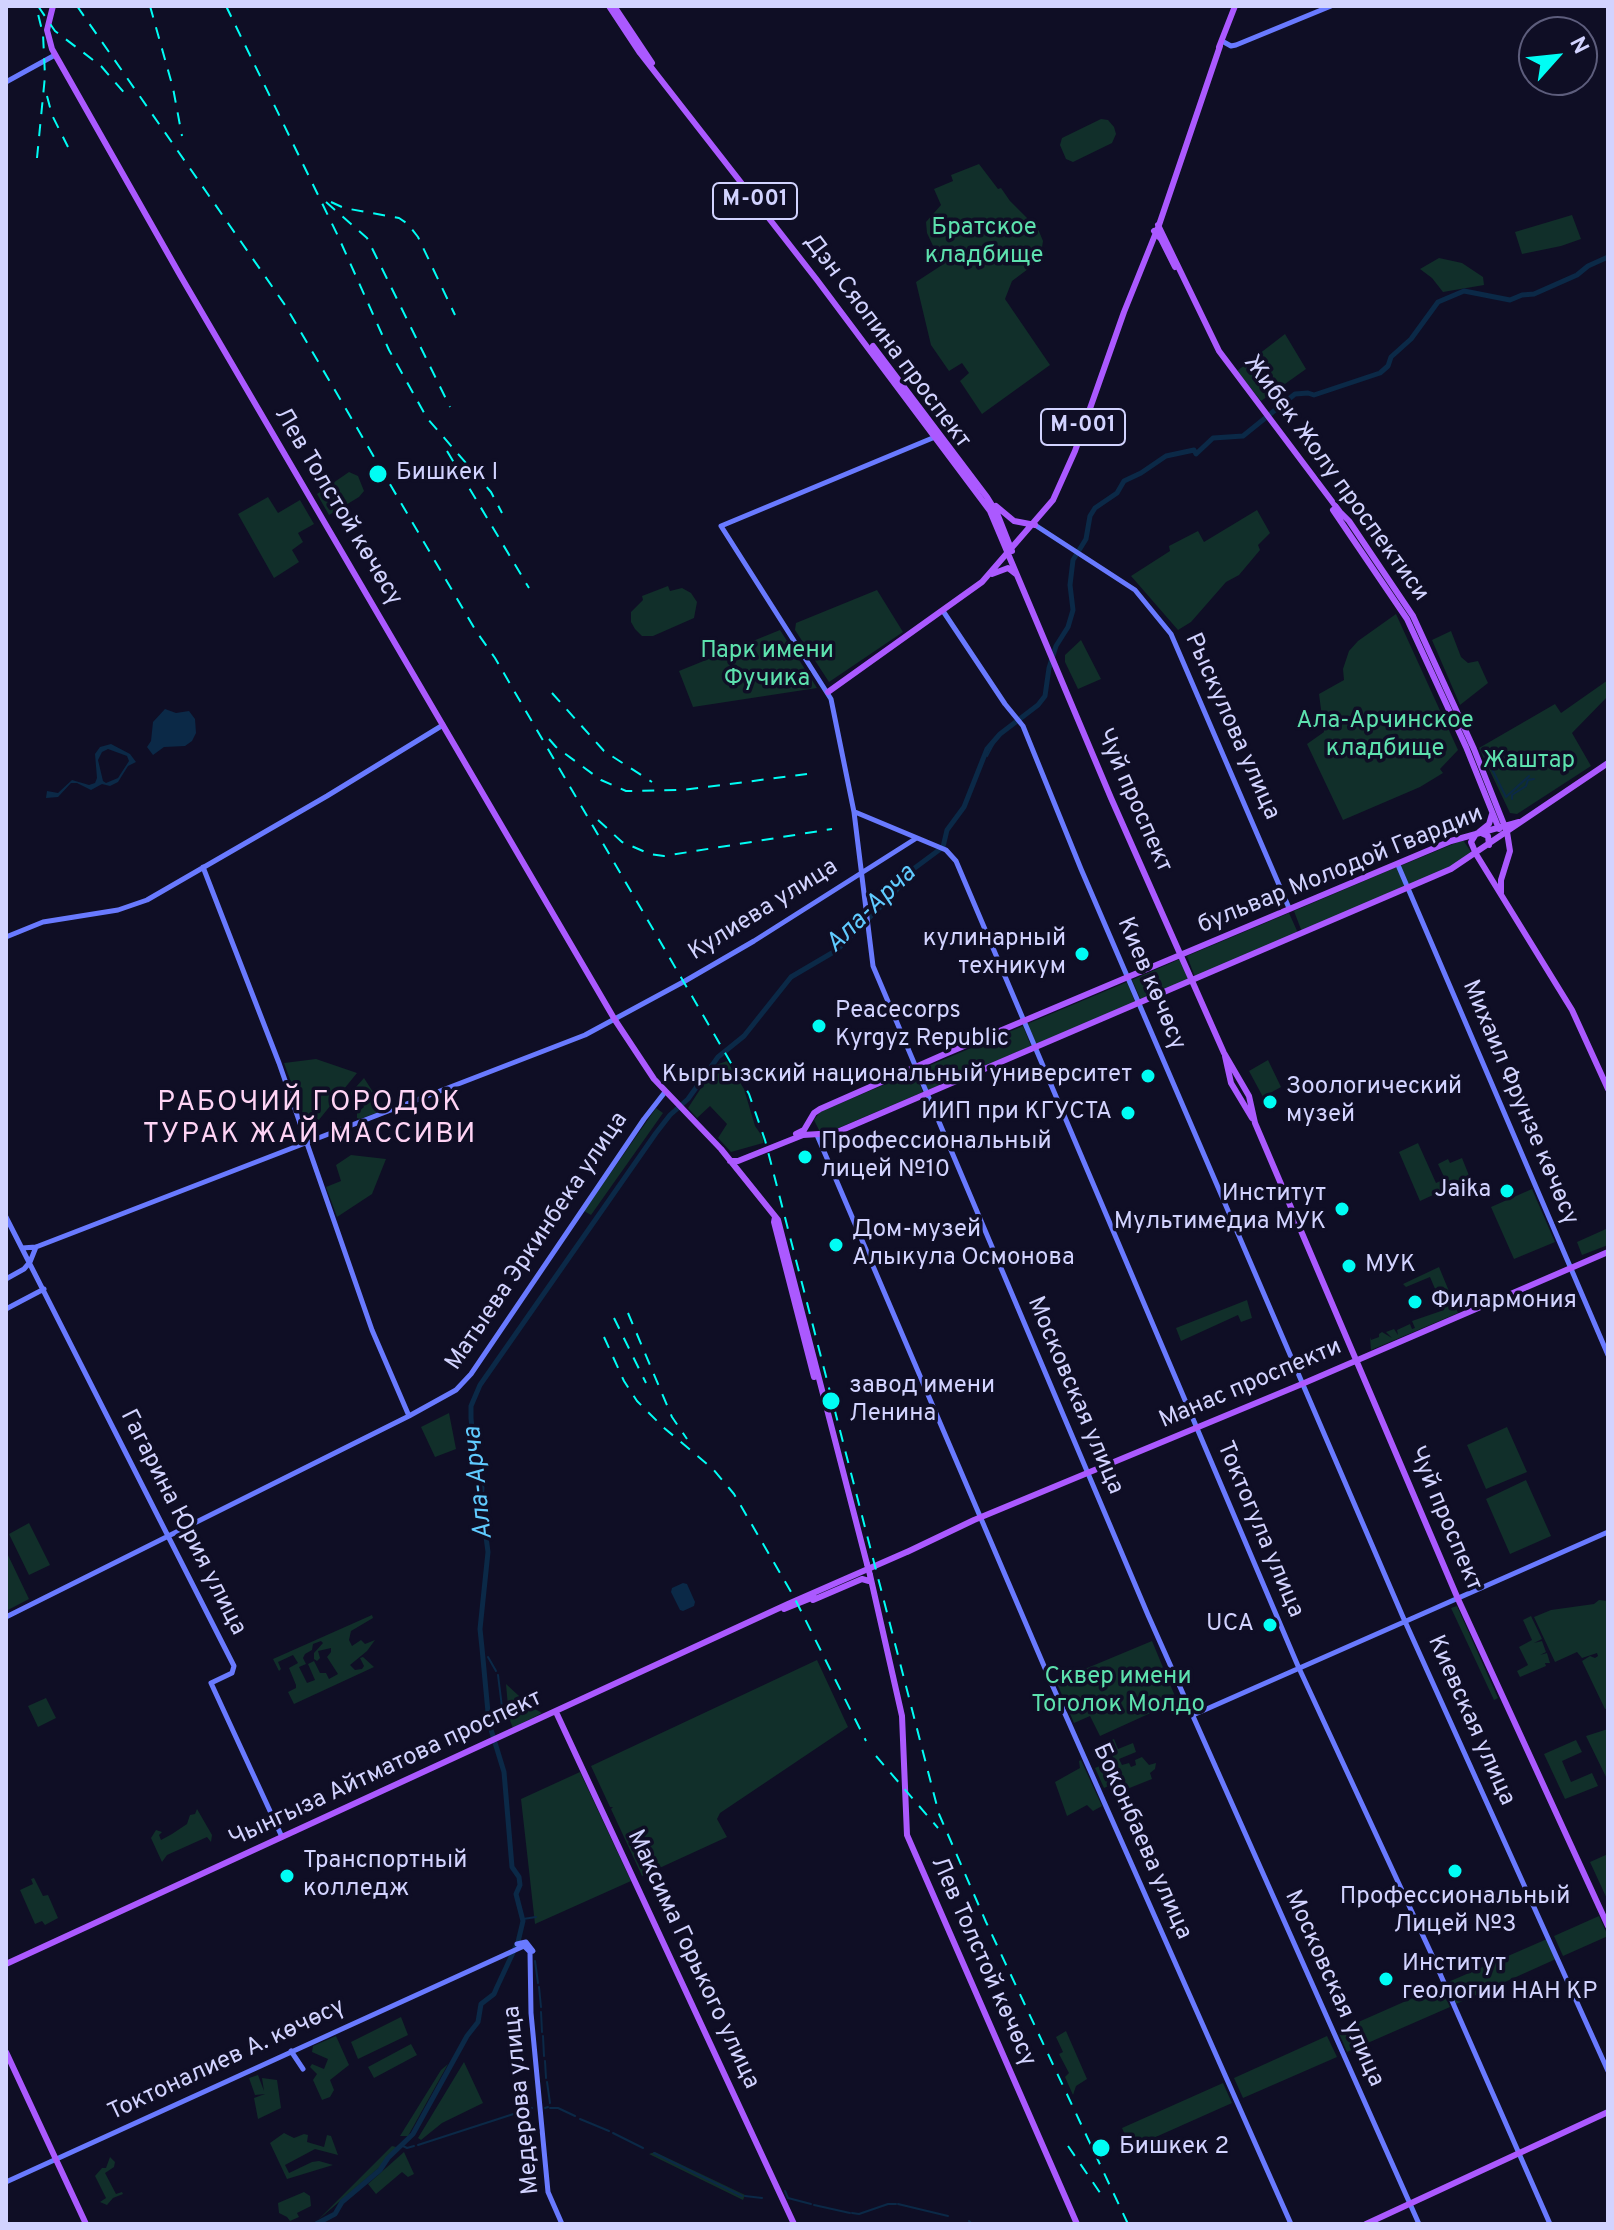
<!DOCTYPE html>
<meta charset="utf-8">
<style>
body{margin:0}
#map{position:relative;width:1614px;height:2230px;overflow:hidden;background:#0f0e25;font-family:Overpass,sans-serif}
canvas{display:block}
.frame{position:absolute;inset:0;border:8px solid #d2d3ff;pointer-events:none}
.north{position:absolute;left:1518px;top:16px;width:80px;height:80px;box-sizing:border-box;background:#0f0e25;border:2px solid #5d5d7c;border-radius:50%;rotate:63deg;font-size:22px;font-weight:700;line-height:32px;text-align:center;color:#d2d3ff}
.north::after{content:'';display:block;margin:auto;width:28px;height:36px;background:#00fdf4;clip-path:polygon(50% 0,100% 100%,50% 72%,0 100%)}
</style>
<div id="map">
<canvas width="1614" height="2230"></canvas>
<div class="frame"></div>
<div class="north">N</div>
</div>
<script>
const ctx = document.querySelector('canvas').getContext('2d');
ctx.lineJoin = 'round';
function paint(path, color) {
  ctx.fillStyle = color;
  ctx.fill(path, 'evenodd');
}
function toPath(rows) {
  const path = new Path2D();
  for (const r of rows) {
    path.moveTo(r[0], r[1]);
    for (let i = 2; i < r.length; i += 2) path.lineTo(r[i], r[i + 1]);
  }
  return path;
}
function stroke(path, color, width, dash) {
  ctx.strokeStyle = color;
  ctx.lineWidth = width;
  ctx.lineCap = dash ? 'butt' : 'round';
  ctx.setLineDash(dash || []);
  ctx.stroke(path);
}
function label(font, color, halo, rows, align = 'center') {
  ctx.font = font + ' Overpass,sans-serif';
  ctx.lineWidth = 7;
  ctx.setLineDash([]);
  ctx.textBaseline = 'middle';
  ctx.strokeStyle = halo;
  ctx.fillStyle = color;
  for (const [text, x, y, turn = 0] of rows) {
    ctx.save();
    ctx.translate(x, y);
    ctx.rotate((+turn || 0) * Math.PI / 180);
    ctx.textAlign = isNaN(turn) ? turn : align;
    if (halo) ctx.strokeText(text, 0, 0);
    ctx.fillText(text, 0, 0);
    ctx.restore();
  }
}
paint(toPath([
 [1101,119,1108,120,1114,127,1116,134,1112,143,1073,162,1066,159,1060,145,1062,138],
 [979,164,998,189,1001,188,1010,201,1038,229,1043,241,1040,260,1012,281,1005,299,1050,365,982,414,960,381,969,373,962,363,949,371,931,345,916,282,942,265,927,233,926,222,941,205,934,189,953,181,951,175],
 [1572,215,1581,239,1561,246,1522,254,1515,232],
 [1439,258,1462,263,1483,277,1484,285,1443,292,1432,278,1420,269],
 [1285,334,1306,369,1261,401,1237,371],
 [349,472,358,476,364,491,359,497,329,515,317,494],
 [268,497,278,513,300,500,314,524,298,533,303,542,292,550,299,562,274,578,238,514],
 [1257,510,1270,533,1258,545,1260,550,1239,575,1226,582,1191,622,1178,630,1131,576,1170,551,1169,546,1198,531,1204,542],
 [668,586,670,591,682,588,691,593,697,602,694,618,653,636,642,636,635,629,631,622,631,612,643,600,642,596],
 [877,590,903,632,829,682,795,630,796,623],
 [1396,614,1458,750,1440,769,1443,773,1420,787,1343,820,1307,744,1324,732,1319,694,1344,680,1343,669,1349,651,1358,641],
 [780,630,817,688,693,707,679,671],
 [1451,631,1461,657,1468,663,1478,661,1488,683,1460,705,1432,640],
 [1081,640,1101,679,1078,689,1065,662,1065,655],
 [1608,680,1608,696,1572,733,1591,766,1517,814,1510,813,1479,748,1555,704,1561,713],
 [1463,840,1471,852,1449,869,1409,886,1400,866],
 [1397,867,1406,888,1302,932,1294,911],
 [1289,913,1298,933,1195,977,1187,956],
 [1180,959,1189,980,1141,1000,1132,980],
 [1127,982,1135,1002,1036,1044,1027,1024],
 [1023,1026,1031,1046,928,1090,919,1070],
 [316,1059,357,1073,309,1132,284,1063],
 [1268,1060,1281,1087,1263,1097,1249,1071],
 [727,1061,744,1089,755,1126,764,1139,763,1143,731,1152,718,1138,727,1124,710,1106,697,1118,688,1108,716,1065],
 [914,1072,923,1092,829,1132,820,1132,814,1120,820,1112],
 [364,1078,373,1092,369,1095,370,1099,378,1107,382,1103,384,1110,360,1119,357,1118,357,1113,364,1107,360,1097,353,1103,347,1097],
 [656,1108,663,1113,591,1215,584,1211],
 [1418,1143,1436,1183,1445,1179,1438,1164,1448,1159,1450,1163,1462,1158,1470,1178,1420,1201,1399,1152],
 [351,1155,386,1159,372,1194,337,1217,326,1187,341,1181,336,1165],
 [1532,1189,1555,1242,1514,1259,1491,1207],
 [1606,1229,1608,1245,1582,1255,1577,1242],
 [1439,1267,1458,1313,1371,1350,1370,1337,1371,1340,1379,1337,1379,1334,1382,1332,1392,1338,1386,1332,1394,1329,1398,1335,1397,1330,1410,1324,1412,1329,1415,1328,1412,1321,1444,1310,1430,1277,1406,1287,1403,1284],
 [1247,1300,1252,1318,1241,1322,1238,1315,1181,1341,1176,1328],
 [449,1413,456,1449,435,1457,421,1427],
 [1507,1427,1527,1472,1486,1489,1467,1445],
 [1526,1480,1551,1536,1510,1554,1486,1499],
 [29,1523,50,1565,29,1575,9,1534],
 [6,1551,29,1599,6,1611],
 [1599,1600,1608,1601,1608,1708,1605,1709,1582,1661,1590,1656,1595,1658,1598,1656,1597,1653,1582,1658,1577,1652,1555,1662,1534,1617,1551,1610,1594,1604],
 [1457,1606,1498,1698,1494,1700,1451,1608],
 [372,1615,373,1618,351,1631,349,1640,352,1646,361,1640,365,1644,375,1640,367,1651,350,1665,355,1670,362,1669,364,1666,360,1658,363,1657,374,1667,294,1704,288,1692,296,1688,296,1685,289,1668,298,1663,293,1655,278,1662,281,1669,279,1671,273,1659],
 [321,1641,323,1643,314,1653,314,1659,317,1661,320,1658,318,1651,331,1648,331,1652,327,1657,338,1674,329,1679,326,1673,320,1673,314,1661,308,1664,315,1680,307,1683,299,1667,306,1664,303,1658,305,1654,312,1650,313,1644],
 [1531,1616,1542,1639,1534,1643,1542,1641,1546,1652,1540,1655,1547,1653,1550,1663,1545,1663,1546,1666,1520,1677,1517,1671,1528,1665,1519,1647,1532,1640,1523,1620],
 [1152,1641,1177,1701,1100,1736,1090,1716,1074,1723,1056,1681],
 [817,1660,848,1727,720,1813,717,1819,727,1837,642,1876,611,1809,613,1807,610,1807,591,1766],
 [506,1684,531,1707,516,1715,533,1708,542,1713,513,1728,509,1718],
 [46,1698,56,1718,38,1727,28,1706],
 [1608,1729,1608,1781,1586,1736],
 [1114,1739,1118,1749,1133,1743,1136,1752,1119,1759,1122,1765,1129,1763,1131,1767,1136,1765,1135,1760,1142,1757,1149,1765,1156,1763,1155,1769,1150,1773,1152,1779,1117,1793,1113,1784,1104,1788,1095,1768,1114,1760,1107,1742],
 [1576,1740,1582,1752,1562,1761,1571,1782,1592,1773,1598,1786,1565,1799,1544,1754],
 [1081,1760,1102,1806,1093,1811,1087,1805,1067,1816,1055,1782,1080,1768,1079,1761],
 [580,1772,631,1881,535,1924,521,1799],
 [197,1809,212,1835,211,1842,207,1837,167,1855,162,1862,151,1838,156,1830,162,1832,159,1835,161,1840,172,1834,187,1824,190,1815,195,1814],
 [1608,1854,1608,1901,1590,1862],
 [34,1878,43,1896,48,1895,58,1918,45,1925,42,1921,35,1924,20,1890,33,1884,31,1879],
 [1599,1916,1608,1936,1563,1956,1554,1936],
 [1547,1939,1556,1959,1456,2004,1446,1983],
 [1440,1986,1450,2007,1347,2052,1338,2031],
 [401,2017,408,2035,358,2059,351,2042],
 [1066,2031,1087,2079,1076,2086,1073,2095,1065,2077,1069,2073,1059,2054,1063,2052,1056,2037],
 [336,2036,349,2065,330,2080,334,2090,330,2097,322,2100,313,2080,317,2074,310,2067,312,2064,324,2069,328,2059,312,2052,313,2046],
 [1327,2036,1337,2057,1243,2098,1234,2078],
 [411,2044,417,2055,374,2078,368,2067],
 [464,2062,483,2103,442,2123,421,2140,418,2138],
 [448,2064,408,2136,400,2136,441,2070],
 [258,2075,264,2091,262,2078,277,2080,281,2108,258,2119,254,2098,265,2094,255,2095,249,2078],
 [1223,2083,1232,2103,1131,2148,1122,2128],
 [284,2133,294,2138,304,2134,308,2135,307,2142,324,2147,327,2135,331,2136,338,2155,315,2149,285,2165,289,2173,312,2162,319,2161,333,2165,287,2179,270,2143],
 [392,2146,396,2147,395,2150,381,2166,318,2220],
 [404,2152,414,2174,408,2177,402,2172,376,2194,368,2184],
 [655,2152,745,2195,743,2200,649,2154],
 [110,2157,115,2162,114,2167,105,2173,116,2194,122,2192,123,2194,113,2198,107,2205,100,2202,106,2198,95,2176,102,2168,106,2168],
 [304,2192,310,2196,311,2206,297,2213,299,2217,290,2221,287,2217,279,2213,278,2203]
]), '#112f2a');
paint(toPath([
 [165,709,176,713,189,711,195,719,196,733,192,741,185,746,164,747,153,755,147,747,151,741,153,722],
 [111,744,130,754,136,762,128,766,118,782,110,786,102,784,91,790,77,783,71,783,58,797,46,798,47,791,58,793,72,780,89,785,95,783,97,778,95,754,100,747],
 [108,749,127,756,129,761,118,778,106,783,103,781,98,760,102,752],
 [683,1583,687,1584,695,1602,694,1606,683,1611,680,1610,671,1592,672,1588]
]), '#0b2947');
stroke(toPath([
 [1482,749,1485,755,1522,767],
 [987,756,995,741],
 [1486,757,1506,797,1529,776],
 [1512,799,1512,795,1526,786,1528,780,1534,779],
 [488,1657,496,1671],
 [498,1675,503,1715],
 [523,1919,536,1917],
 [535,1961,538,1983],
 [539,1987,541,2007],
 [541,2012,542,2032],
 [543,2036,544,2056],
 [545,2061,546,2078],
 [547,2082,550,2103],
 [545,2108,548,2107],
 [550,2108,558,2108,575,2116],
 [580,2119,609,2131],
 [613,2133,643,2148],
 [418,2145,532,2108],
 [403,2146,407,2148,414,2146],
 [654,2153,742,2196],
 [785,2191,788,2198,811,2204],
 [745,2196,762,2198],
 [898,2204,948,2216],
 [814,2205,850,2213],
 [852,2213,859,2214,888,2204,896,2204],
 [969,2221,972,2224]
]), '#0b2947', 2);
stroke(toPath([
 [316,2224,335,2214,342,2202,380,2170,388,2158,413,2134,467,2036,478,2022,481,2004,494,1994,497,1987,518,1942,523,1921,516,1894,520,1885,519,1877,512,1867,504,1772,489,1723,482,1648,480,1629,488,1552,481,1499,482,1488,475,1461,471,1418,471,1406,480,1385,656,1133,670,1115,688,1099,718,1057,744,1036,791,977,837,950,895,892,908,873,943,847,947,830,964,807,987,749,1000,734,1038,705,1045,696,1049,668,1056,646,1068,627,1073,610,1070,585,1073,560,1086,539,1090,516,1095,508,1117,493,1124,481,1141,473,1166,456,1194,450,1196,454,1213,438,1243,436,1295,394,1308,393,1314,395,1380,373,1388,366,1391,357,1411,339,1438,302,1464,291,1510,300,1522,295,1534,294,1577,275,1588,266,1608,257]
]), '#0b2947', 5);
stroke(toPath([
 [1222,41,1231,46,1236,45,1331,6],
 [6,82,55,55],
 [935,437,721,526,831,699,854,812,873,966,1148,1615,1419,2224],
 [1035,525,1135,590,1171,634,1289,908],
 [943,611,1005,704,1023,726,1081,869,1403,1617,1608,2071],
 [855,812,946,850,956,861,1298,1666,1431,1953,1550,2224],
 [1398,865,1608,1355],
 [203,867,279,1063,372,1330,409,1416],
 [6,937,43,922,118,910,147,900,327,796,443,725],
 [817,1135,1050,1680,1291,2224],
 [6,1217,234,1666,232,1673,211,1683,282,1837],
 [22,1248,36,1247,585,1035,685,981,754,941,915,839],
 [6,1279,24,1269,30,1262,36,1247],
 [6,1309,44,1289],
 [6,1617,409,1416,456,1390,471,1374,644,1119,665,1092],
 [1193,1715,1608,1532],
 [517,1944,526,1942,533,1951],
 [291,2051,303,2069],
 [6,2182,524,1946,530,1952,531,2013,548,2192,562,2224]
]), '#697aff', 5);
stroke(toPath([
 [53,6,47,30,52,49,180,275,615,1020,654,1079,721,1149,778,1220,867,1564],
 [609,6,640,53,817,280,990,511,1111,798,1224,1053,1249,1096,1255,1123,1458,1599,1608,1926],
 [614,6,652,63],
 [1219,47,1235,6],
 [1158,225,1219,351,1340,512,1349,521,1413,616,1474,749,1507,832,1510,851,1501,880,1501,893],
 [1154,231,1161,239,1175,267],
 [873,346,987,497,997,513,1012,551],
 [996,506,1014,521,1035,525],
 [1333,510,1407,619,1466,747,1499,829],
 [992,574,1008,568,1017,575],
 [828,692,982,582,1053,500,1075,451,1124,312,1159,225,1220,46],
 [1476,834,1471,842,1476,854,1572,1010,1608,1089],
 [1489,845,1488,836,1479,832,1489,824,1492,814],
 [1225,1056,1231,1083,1252,1118],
 [796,1134,804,1130,814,1113,820,1109,945,1054,1451,841,1519,822],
 [730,1161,738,1161,803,1135,835,1133,1451,869,1608,763],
 [775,1217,774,1222,814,1377],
 [907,1552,974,1520,1302,1384,1608,1252],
 [870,1575,902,1716,907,1835,1077,2224],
 [813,1600,862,1579,869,1581],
 [784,1609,814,1597],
 [556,1712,794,2224],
 [6,1964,788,1604,909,1551],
 [6,2052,86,2224],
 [1366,2224,1608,2112]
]), '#ab59ff', 6);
stroke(toPath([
 [38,6,55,31,101,66,127,96],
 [77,6,285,305,476,631,495,658,749,1094,765,1140,939,1814,986,1922,1128,2224],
 [150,6,173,88,182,136],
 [226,6,338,236,389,350,427,418,491,492,502,513],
 [47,96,52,115,68,147],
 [37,158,45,76,43,34,38,14],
 [326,202,367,238,450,407],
 [331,202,344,208,399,218,408,224,418,237,455,315],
 [447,451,529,588],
 [552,693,604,751,652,782],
 [549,739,556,747,601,780,626,791,683,790,807,774],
 [598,820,622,842,650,854,664,856,832,829],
 [628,1313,672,1417,687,1439],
 [614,1318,646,1383],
 [604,1337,624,1381,637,1401,663,1427,713,1469,734,1494,794,1597,866,1741],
 [876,1756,938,1828],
 [1068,2146,1105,2200]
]), '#00fdf4', 2, [12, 10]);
stroke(toPath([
 [867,1564,870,1575]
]), '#ab59ff', 6);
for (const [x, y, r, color] of [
 [378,474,10,"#00fdf4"],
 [1082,954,8,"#00fdf4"],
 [819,1026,8,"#00fdf4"],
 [1148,1076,8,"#00fdf4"],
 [1270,1102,8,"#00fdf4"],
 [1128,1113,8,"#00fdf4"],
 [805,1157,8,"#00fdf4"],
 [1507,1191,8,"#00fdf4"],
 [1342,1209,8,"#00fdf4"],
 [836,1245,8,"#00fdf4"],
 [1349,1266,8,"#00fdf4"],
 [1415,1302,8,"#00fdf4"],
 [831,1401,10,"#00fdf4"],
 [1270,1625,8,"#00fdf4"],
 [1455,1871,8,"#00fdf4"],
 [287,1876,8,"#00fdf4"],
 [1386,1979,8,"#00fdf4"],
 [1101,2148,10,"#00fdf4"]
]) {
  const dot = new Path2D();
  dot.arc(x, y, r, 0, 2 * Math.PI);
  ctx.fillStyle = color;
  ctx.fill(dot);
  stroke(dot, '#0f0e25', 3);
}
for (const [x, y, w] of [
 [755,201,84],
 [1083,427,84]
]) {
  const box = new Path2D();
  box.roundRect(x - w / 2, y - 18, w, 36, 6);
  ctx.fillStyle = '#0f0e25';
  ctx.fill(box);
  stroke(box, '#d2d3ff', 2);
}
label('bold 22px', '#d2d3ff', null, [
 ["M-001",755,201],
 ["М-001",1083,427]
]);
label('24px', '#5de1ae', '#0f0e25', [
 ["Братское",984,229],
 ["кладбище",984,257],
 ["Парк имени",767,652],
 ["Фучика",767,680],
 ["Ала-Арчинское",1385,722],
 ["кладбище",1385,750],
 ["Жаштар",1529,762],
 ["Сквер имени",1118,1678],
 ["Тоголок Молдо",1118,1706]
]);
label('24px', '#d2d3ff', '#0f0e25', [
 ["Дэн Сяопина проспект",886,342,53],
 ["Жибек Жолу проспектиси",1335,479,54],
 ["Лев Толстой көчөсү",337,507,59],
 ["Рыскулова улица",1231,727,66],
 ["Чуй проспект",1133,801,66],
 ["бульвар Молодой Гвардии",1341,871,-22],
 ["Кулиева улица",764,911,-32],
 ["Киев көчөсү",1150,984,67],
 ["Михаил Фрунзе көчөсү",1519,1103,67],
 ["Матыева Эркинбека улица",538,1242,-56],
 ["Манас проспекти",1251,1385,-23],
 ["Московская улица",1074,1396,67],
 ["Чуй проспект",1444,1519,67],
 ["Гагарина Юрия улица",182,1523,63],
 ["Токтогула улица",1259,1530,67],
 ["Киевская улица",1470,1721,66],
 ["Чынгыза Айтматова проспект",386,1770,-25],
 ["Боконбаева улица",1141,1842,66],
 ["Максима Горького улица",692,1960,65],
 ["Лев Толстой көчөсү",982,1962,66],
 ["Московская улица",1333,1989,66],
 ["Токтоналиев А. көчөсү",227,2061,-25],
 ["Медерова улица",523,2100,-96]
]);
label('24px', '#d2d3ff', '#0f0e25', [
 ["Бишкек I",396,474],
 ["кулинарный",1066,940,"right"],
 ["техникум",1066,968,"right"],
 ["Peacecorps",835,1012],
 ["Kyrgyz Republic",835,1040],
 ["Кыргызский национальный университет",1132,1076,"right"],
 ["Зоологический",1286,1088],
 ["музей",1286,1116],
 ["ИИП при КГУСТА",1112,1113,"right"],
 ["Профессиональный",821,1143],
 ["лицей №10",821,1171],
 ["Jaika",1491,1191,"right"],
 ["Институт",1326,1195,"right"],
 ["Мультимедиа МУК",1326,1223,"right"],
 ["Дом-музей",852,1231],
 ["Алыкула Осмонова",852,1259],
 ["МУК",1365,1266],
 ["Филармония",1431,1302],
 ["завод имени",849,1387],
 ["Ленина",849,1415],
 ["UCA",1254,1625,"right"],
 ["Транспортный",303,1862],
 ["колледж",303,1890],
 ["Профессиональный",1455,1898,"center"],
 ["Лицей №3",1455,1926,"center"],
 ["Институт",1402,1965],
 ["геологии НАН КР",1402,1993],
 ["Бишкек 2",1119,2148]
], 'left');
label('italic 26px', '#60cbff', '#0f0e25', [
 ["Ала-Арча",872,910,-44],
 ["Ала-Арча",480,1483,-96]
]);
ctx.letterSpacing = '2px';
label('28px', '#ffd4f5', '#0f0e25', [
 ["РАБОЧИЙ ГОРОДОК",310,1104],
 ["ТУРАК ЖАЙ МАССИВИ",310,1136]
]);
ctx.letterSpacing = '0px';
</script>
